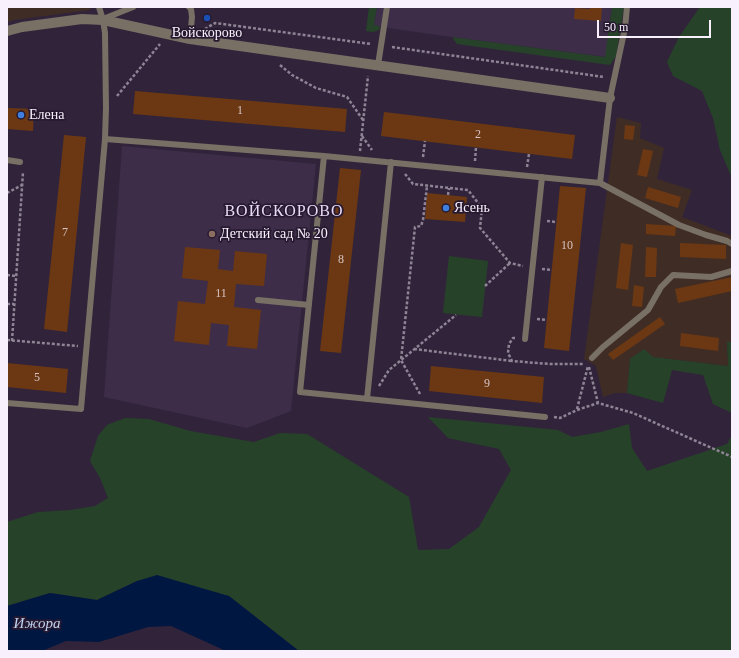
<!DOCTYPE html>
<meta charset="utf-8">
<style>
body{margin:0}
#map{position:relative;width:739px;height:658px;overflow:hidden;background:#31243a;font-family:"Times New Roman",serif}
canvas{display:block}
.frame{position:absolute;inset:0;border:8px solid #f8f1fd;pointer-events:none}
.scale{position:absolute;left:597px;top:20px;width:114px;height:18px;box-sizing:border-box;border:2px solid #f8f1fd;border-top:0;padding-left:5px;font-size:12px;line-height:14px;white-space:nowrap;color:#f8f1fd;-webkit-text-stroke:3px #271a30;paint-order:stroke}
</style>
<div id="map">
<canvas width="739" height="658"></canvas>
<div class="frame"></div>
<div class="scale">50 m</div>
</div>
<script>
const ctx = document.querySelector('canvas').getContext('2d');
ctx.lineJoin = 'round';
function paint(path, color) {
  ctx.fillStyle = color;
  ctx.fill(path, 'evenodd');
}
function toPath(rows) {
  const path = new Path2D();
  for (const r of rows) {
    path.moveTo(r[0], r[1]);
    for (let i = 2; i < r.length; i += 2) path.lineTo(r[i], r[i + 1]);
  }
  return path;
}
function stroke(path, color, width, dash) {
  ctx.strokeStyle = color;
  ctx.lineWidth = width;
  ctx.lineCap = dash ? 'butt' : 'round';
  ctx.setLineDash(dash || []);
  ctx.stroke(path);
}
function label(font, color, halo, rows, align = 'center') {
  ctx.font = font + ' "Times New Roman",serif';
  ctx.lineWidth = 3.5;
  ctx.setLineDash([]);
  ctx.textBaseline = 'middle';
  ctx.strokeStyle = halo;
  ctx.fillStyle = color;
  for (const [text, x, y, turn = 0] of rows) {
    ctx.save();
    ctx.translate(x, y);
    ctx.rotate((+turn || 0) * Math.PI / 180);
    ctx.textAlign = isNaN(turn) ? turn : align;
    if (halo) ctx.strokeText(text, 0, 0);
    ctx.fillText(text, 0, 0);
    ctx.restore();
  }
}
paint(toPath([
 [7,7,90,7,90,10,14,20,7,22],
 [617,117,641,123,640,138,664,148,657,179,692,190,682,217,732,236,732,342,727,342,728,366,652,357,630,359,627,393,615,393,603,397,596,366,584,359]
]), '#3f2d25');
paint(toPath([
 [377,7,612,7,606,57,452,37,388,28,374,25],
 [122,146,316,164,291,411,247,428,104,397]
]), '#3d2d49');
paint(toPath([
 [369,7,377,7,374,25,380,26,379,30,373,32,366,31],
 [612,7,624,7,616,56,610,65,457,44,452,37,605,57],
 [700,7,732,7,732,178,720,150,713,118,702,91,673,76,667,62,679,37],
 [449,256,488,261,482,317,443,313],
 [727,342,732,342,732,413,713,404,703,375,672,370,663,403,627,393,630,359,644,349,653,357,728,366],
 [428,417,558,430,572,437,601,432,629,424,632,448,647,471,727,444,732,435,732,651,299,651,229,596,137,581,97,600,50,593,7,606,7,522,38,512,71,510,95,506,108,498,100,478,90,461,98,436,107,425,125,418,149,419,190,431,254,442,280,433,307,434,409,497,418,550,449,549,479,527,511,470,499,449,448,438]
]), '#264329');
paint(toPath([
 [157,575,229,596,299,651,226,651,171,626,148,627,99,642,66,641,42,651,7,651,7,606,50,593,97,600,137,581]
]), '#001741');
paint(toPath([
 [590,7,602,7,601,21,574,19,575,8,590,9],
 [135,91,347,109,345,132,133,114],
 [7,108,34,109,33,131,7,129],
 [384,112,575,135,572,159,381,136],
 [625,125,635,126,633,140,624,139],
 [64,135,86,137,67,332,44,329],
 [643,149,653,151,647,177,637,175],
 [340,168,361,170,341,353,320,351],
 [560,186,586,188,569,351,544,348],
 [648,187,681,197,678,208,645,198],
 [427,193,467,197,465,222,425,219],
 [646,224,676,226,675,236,646,234],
 [621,243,633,245,628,290,616,288],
 [680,243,726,245,726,259,680,257],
 [185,247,220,250,218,269,233,271,235,251,267,254,264,286,236,284,234,307,261,310,257,349,227,346,229,325,211,323,209,345,174,341,178,301,205,304,208,281,182,278],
 [646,247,657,248,656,277,645,277],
 [732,277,732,291,678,303,675,289],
 [634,285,644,287,642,307,632,306],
 [660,317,665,324,613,360,608,354],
 [681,333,719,338,718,351,680,346],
 [7,363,68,369,66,393,7,387],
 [431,366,544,377,542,403,429,391]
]), '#6c3813');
stroke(toPath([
 [205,29,215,23,371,44],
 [392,47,604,77],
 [280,65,292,75,316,88,347,97,363,120],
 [117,96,160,44],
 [362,136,372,150],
 [360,151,368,76],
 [423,157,425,141],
 [475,161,476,147],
 [527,167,529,154],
 [405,174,413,184,468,190,482,208,480,228,510,263,523,266],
 [7,193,22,185],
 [448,195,449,188],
 [547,221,556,222],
 [542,269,552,270],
 [7,275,16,276],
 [485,286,510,263],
 [7,304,14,304],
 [537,319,547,320],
 [515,338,513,338,509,344,508,353,512,361,550,364,584,364],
 [7,340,78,346],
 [12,341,23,172],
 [414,349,512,361],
 [589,367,598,403],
 [379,386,389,370,456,315],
 [420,394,401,360,415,227,421,226,423,220,427,186],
 [577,409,588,366],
 [554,417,560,418,577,410,598,403,633,413,732,457]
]), '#8e8495', 2.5, [3, 2]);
stroke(toPath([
 [189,7,191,9,192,17,190,39],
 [103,19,133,7],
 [378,65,387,7],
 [105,139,324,156,600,183,679,225,706,235,727,241,732,244],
 [324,156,300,392,545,417],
 [7,160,20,162],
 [600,183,610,98,625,28,627,7],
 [258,300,309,305],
 [525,339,542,177],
 [592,358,603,347,648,310,661,287,673,275,711,277,732,271],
 [367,399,391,162],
 [7,403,81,409,105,139,106,108,105,33,103,20,99,7]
]), '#787065', 6);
stroke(toPath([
 [7,31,22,27,82,19,103,20,190,39,610,98]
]), '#787065', 10);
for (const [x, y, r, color] of [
 [207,18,4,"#1a4fb4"],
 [21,115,4,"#3f7fe0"],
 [446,208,4,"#3f7fe0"],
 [212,234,4,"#8d6e63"]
]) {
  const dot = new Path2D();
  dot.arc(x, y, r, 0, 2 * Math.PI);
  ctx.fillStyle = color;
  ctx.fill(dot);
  stroke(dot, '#271a30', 1.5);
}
label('12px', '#d5c3c2', null, [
 ["1",240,111],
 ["2",478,135],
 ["7",65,233],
 ["10",567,246],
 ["8",341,260],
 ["11",221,294],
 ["5",37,378],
 ["9",487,384]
]);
label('14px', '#f8f1fd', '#271a30', [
 ["Войскорово",207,33,"center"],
 ["Елена",29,115],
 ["Ясень",454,208],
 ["Детский сад № 20",220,234]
], 'left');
label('italic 15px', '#bdd2f0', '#271a30', [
 ["Ижора",37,624]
]);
ctx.letterSpacing = '1px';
label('16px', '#e9d9f7', '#271a30', [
 ["ВОЙСКОРОВО",284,212]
]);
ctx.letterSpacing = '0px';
</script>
